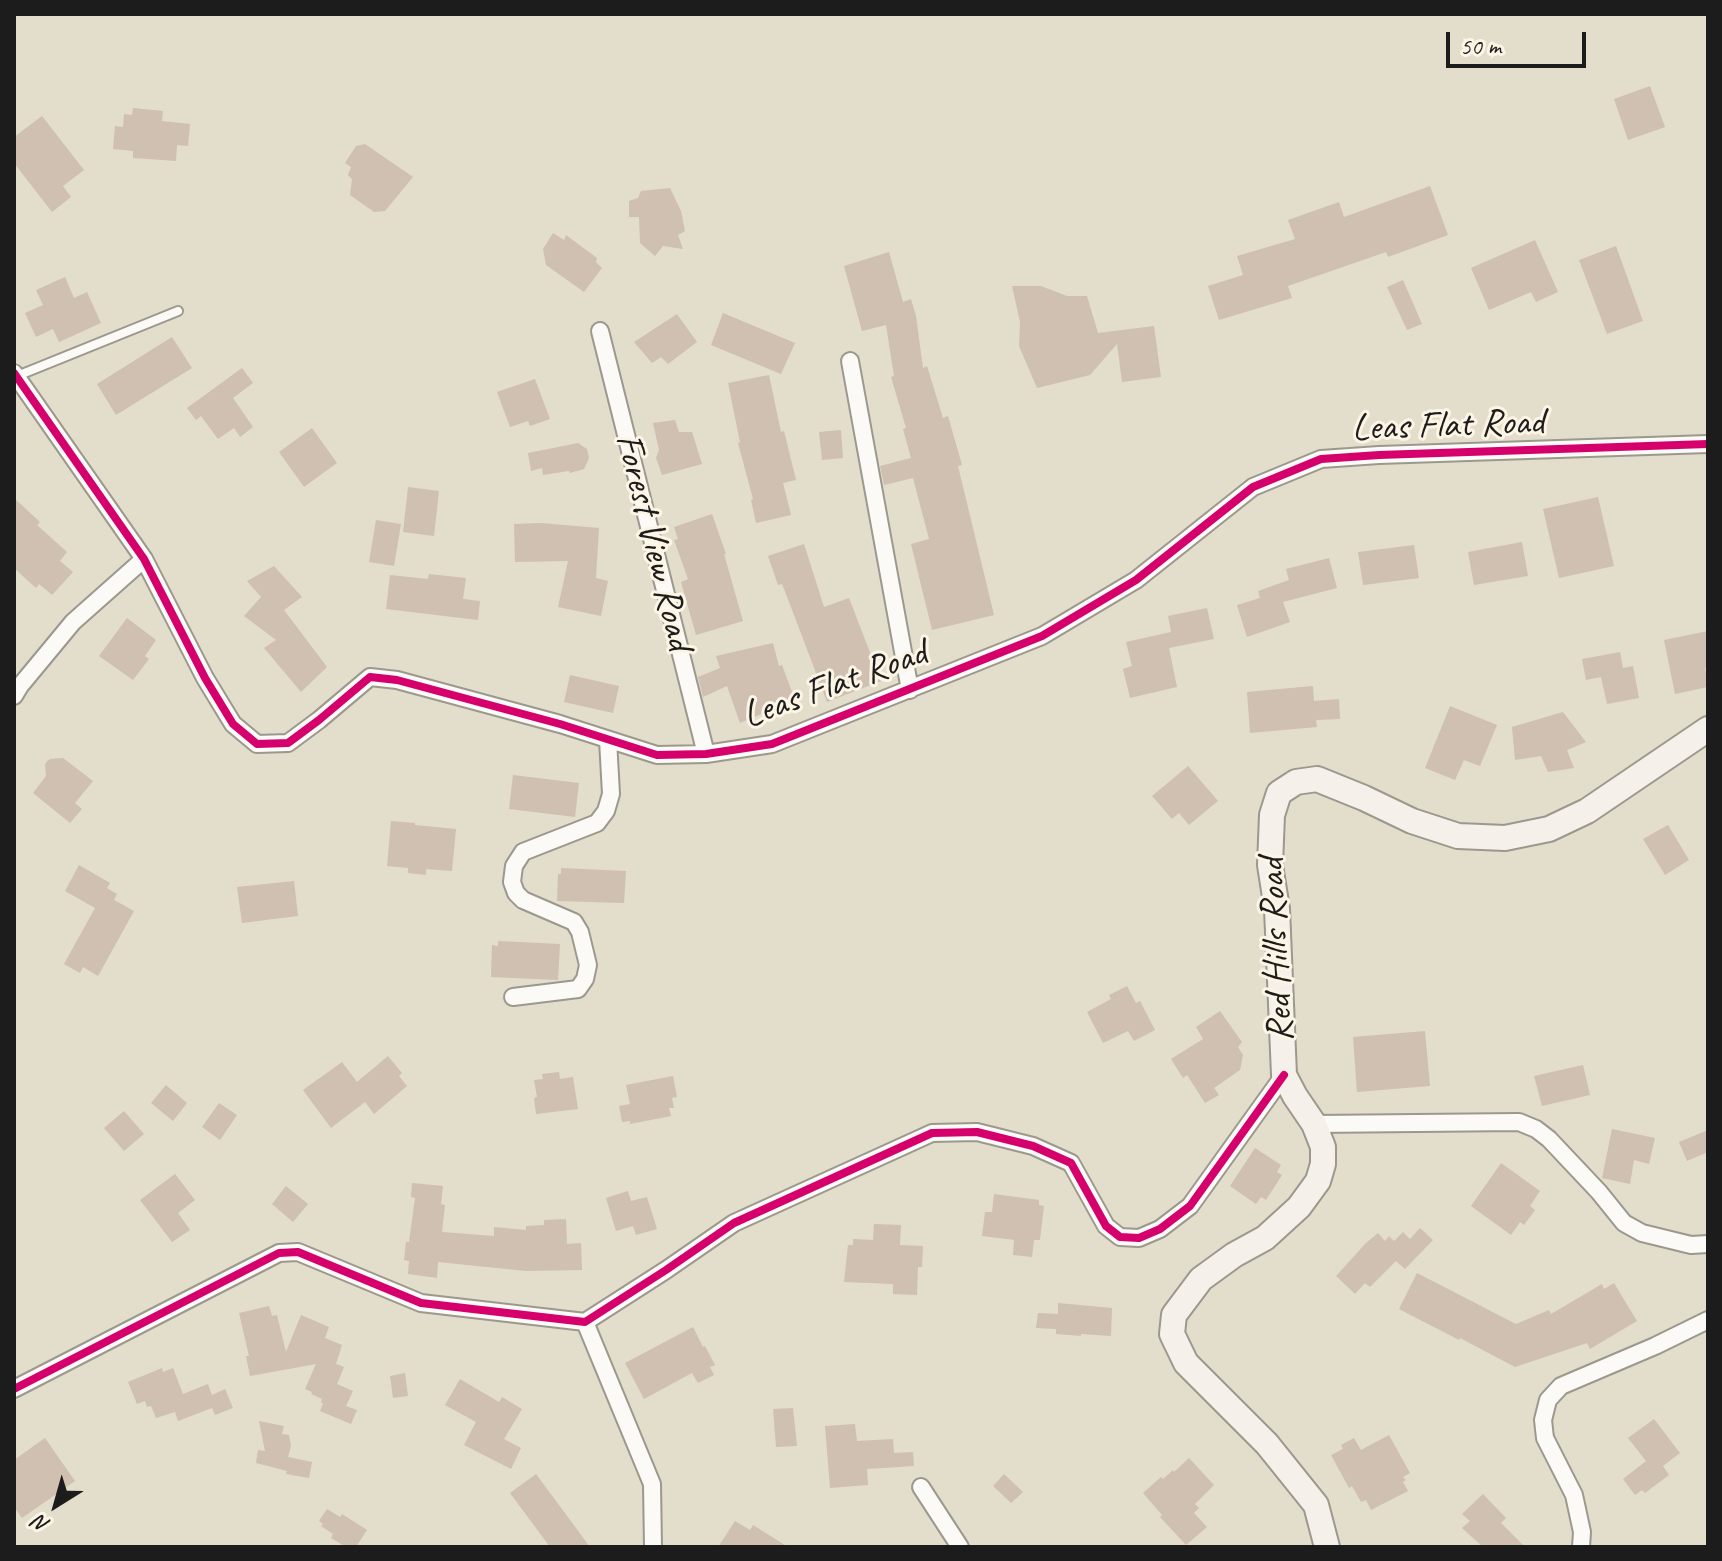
<!DOCTYPE html>
<html>
<head>
<meta charset="utf-8">
<style>
  body { margin:0 }
  #map { position:relative; width:1722px; height:1561px; overflow:hidden; background:#e3ddcb; font-family:Caveat,sans-serif }
  canvas { display:block }
  .frame { position:absolute; inset:0; border:16px solid #1c1c1c; pointer-events:none }
  .north { position:absolute; left:16px; top:1465px; width:80px; height:80px; -webkit-text-stroke:6px #fcf5e5; paint-order:stroke; rotate:217deg; font-size:22px; font-weight:700; line-height:32px; text-align:center; color:#1c1c1c }
  .north::after { content:''; display:block; margin:auto; width:28px; height:36px; background:#1c1c1c; clip-path:polygon(50% 0,100% 100%,50% 72%,0 100%) }
  .scale { position:absolute; left:1446px; top:32px; width:140px; height:36px; box-sizing:border-box; border:4px solid #1c1c1c; border-top:0; padding-left:10px; font-size:24px; line-height:28px; white-space:nowrap; color:#1c1c1c; -webkit-text-stroke:6px #fcf5e5; paint-order:stroke }
</style>
</head>
<body>
<div id="map">
<canvas width="1722" height="1561"></canvas>
<div class="frame"></div>
<div class="north">N</div>
<div class="scale">50 m</div>
</div>
<script>
const g = document.querySelector('canvas').getContext('2d');
g.lineJoin = 'round';
function fillPath(path, color) {
  g.fillStyle = color;
  g.fill(path, 'evenodd');
}
function toPath(rows) {
  const path = new Path2D();
  for (const r of rows) {
    path.moveTo(r[0], r[1]);
    for (let i = 2; i < r.length; i += 2) path.lineTo(r[i], r[i + 1]);
  }
  return path;
}
function strokePath(path, color, width, dash) {
  g.strokeStyle = color;
  g.lineWidth = width;
  g.lineCap = dash ? 'butt' : 'round';
  g.setLineDash(dash || []);
  g.stroke(path);
}
function drawText(font, color, halo, rows, align = 'center') {
  g.font = font + ' Caveat,sans-serif';
  g.lineWidth = 6;
  g.setLineDash([]);
  g.textBaseline = 'middle';
  g.strokeStyle = halo;
  g.fillStyle = color;
  for (const [text, x, y, turn = 0] of rows) {
    g.save();
    g.translate(x, y);
    g.rotate((+turn || 0) * Math.PI / 180);
    g.textAlign = isNaN(turn) ? turn : align;
    if (halo) g.strokeText(text, 0, 0);
    g.fillText(text, 0, 0);
    g.restore();
  }
}
fillPath(toPath([
  [1650,86,1665,127,1628,140,1614,99],
  [133,108,163,111,162,121,190,124,188,146,177,145,176,161,133,158,133,151,113,149,115,126,123,127,124,114,132,115],
  [42,116,84,170,63,186,71,197,52,212,14,163,14,137],
  [365,144,413,177,385,211,374,212,350,195,352,179,348,175,351,167,345,163,356,146],
  [1430,186,1448,235,1388,257,1386,252,1288,286,1292,298,1219,320,1208,286,1243,275,1237,256,1295,239,1288,220,1339,202,1344,217],
  [670,188,681,211,685,231,678,235,683,249,663,246,655,256,640,243,639,217,629,217,629,201,638,198,641,191],
  [553,233,564,240,566,235,597,258,596,262,602,268,584,292,546,265,543,249],
  [1535,240,1558,292,1536,302,1531,292,1489,310,1471,268],
  [1616,246,1643,321,1607,334,1579,260],
  [889,252,903,302,911,299,916,316,923,368,927,366,943,418,948,416,962,465,958,466,994,615,932,630,911,544,929,539,913,478,884,485,880,466,911,458,903,429,906,428,891,377,894,376,886,325,862,331,844,266],
  [65,277,74,298,87,292,101,323,59,342,53,329,36,337,25,313,43,305,36,290],
  [1403,280,1422,324,1407,330,1387,287],
  [1012,286,1041,286,1067,296,1087,296,1098,333,1154,326,1161,377,1122,382,1117,344,1090,375,1037,388,1019,346,1020,322],
  [723,313,795,343,781,374,711,345],
  [677,314,697,342,668,364,661,357,652,363,634,342],
  [172,337,192,368,116,415,97,384],
  [242,368,253,383,233,398,253,427,240,437,234,428,218,439,201,416,196,420,187,408],
  [769,375,781,432,784,431,796,480,783,483,791,515,756,523,751,500,753,499,738,443,740,442,728,383],
  [535,379,550,419,530,426,528,421,510,427,497,392],
  [675,420,679,432,692,432,702,464,662,475,656,458,659,450,653,423],
  [312,428,337,463,304,487,279,452],
  [841,430,843,458,822,460,819,432],
  [578,443,587,449,589,458,584,469,570,473,569,471,543,475,542,468,531,471,528,453],
  [408,487,439,491,434,536,403,532],
  [1598,497,1614,566,1559,578,1543,509],
  [14,498,40,522,37,525,67,552,60,561,73,572,52,595,39,584,36,588,14,568],
  [712,514,726,554,724,554,743,621,696,635,681,582,688,579,674,540,678,539,674,527],
  [376,520,401,524,394,566,369,562],
  [541,523,599,528,596,578,608,581,601,616,558,607,568,561,515,562,514,524],
  [1522,542,1528,576,1474,585,1468,552],
  [804,544,824,607,849,598,881,681,827,702,789,602,782,584,778,585,768,556],
  [1414,545,1419,578,1363,585,1358,552],
  [1329,558,1337,588,1283,602,1290,622,1247,637,1237,605,1260,598,1258,591,1289,580,1286,569],
  [274,566,302,597,284,610,327,667,301,692,264,648,276,640,244,616,261,597,247,581],
  [429,574,466,578,463,599,480,601,478,620,386,609,390,575,428,579],
  [1207,608,1214,639,1169,648,1177,687,1130,698,1123,669,1132,666,1126,642,1171,632,1168,616],
  [127,618,156,640,145,656,149,659,133,680,99,656],
  [1708,631,1708,667,1705,668,1708,687,1675,694,1664,640],
  [773,643,779,666,782,665,798,708,773,716,771,710,740,723,727,686,703,697,698,677,720,668,716,656],
  [1620,652,1623,668,1633,666,1639,698,1607,704,1601,677,1586,680,1582,659],
  [570,675,619,686,613,713,564,702],
  [1313,686,1314,701,1339,699,1340,719,1316,720,1317,727,1250,733,1247,692],
  [1450,706,1497,725,1480,766,1464,760,1455,780,1425,768],
  [1563,712,1586,742,1567,750,1574,768,1548,772,1541,756,1515,760,1512,727],
  [63,758,93,781,75,803,82,809,70,823,33,793,46,776,45,765,47,761,50,759],
  [1188,766,1218,801,1189,825,1179,813,1172,819,1152,796],
  [513,775,579,783,575,817,509,809],
  [391,821,415,823,415,825,456,829,452,871,426,869,426,875,408,873,408,868,387,866],
  [1668,825,1689,860,1665,875,1643,839],
  [79,865,110,883,107,888,117,894,114,900,134,911,98,976,83,967,80,973,64,964,95,908,65,891],
  [561,868,626,871,624,903,557,901,558,874,561,874],
  [294,881,298,916,242,923,237,887],
  [498,941,560,944,558,980,491,977,492,945,498,946],
  [1127,986,1136,1003,1140,1001,1155,1030,1134,1041,1128,1031,1103,1043,1087,1012,1111,999,1109,995],
  [1220,1011,1242,1042,1238,1047,1243,1055,1240,1070,1214,1088,1219,1095,1205,1103,1187,1075,1183,1078,1171,1059,1203,1039,1196,1027],
  [1425,1031,1430,1086,1357,1092,1353,1037],
  [388,1056,402,1073,399,1076,407,1086,374,1114,365,1102,331,1128,303,1090,342,1062,357,1082],
  [1583,1065,1590,1095,1542,1106,1534,1076],
  [559,1072,560,1079,573,1077,578,1109,536,1114,534,1098,537,1097,534,1080,543,1079,542,1074],
  [673,1076,677,1097,672,1098,674,1108,669,1108,671,1116,630,1124,630,1121,622,1122,619,1106,630,1104,626,1085],
  [166,1085,187,1103,173,1121,151,1103],
  [219,1103,237,1115,220,1140,202,1127],
  [124,1111,144,1134,124,1151,104,1128],
  [1612,1129,1655,1138,1649,1164,1634,1160,1630,1184,1602,1178],
  [1708,1130,1708,1152,1687,1161,1679,1142],
  [1255,1148,1281,1165,1277,1172,1282,1175,1266,1200,1261,1197,1256,1204,1230,1186],
  [1501,1163,1540,1191,1530,1206,1535,1210,1524,1225,1520,1222,1511,1235,1471,1206],
  [175,1174,195,1200,178,1213,190,1230,172,1242,140,1200],
  [412,1183,443,1186,441,1204,445,1205,442,1232,494,1236,494,1227,526,1230,526,1226,544,1225,544,1220,566,1219,567,1244,581,1243,582,1270,526,1271,438,1262,437,1278,408,1274,409,1261,404,1260,406,1242,409,1242,415,1198,411,1197],
  [286,1186,308,1204,293,1222,272,1204],
  [628,1191,631,1201,647,1197,657,1229,636,1235,633,1226,616,1231,606,1198],
  [994,1194,1039,1200,1039,1205,1044,1206,1040,1240,1034,1240,1032,1257,1013,1255,1014,1240,982,1236,985,1212,992,1212],
  [874,1224,901,1225,900,1245,923,1246,922,1267,918,1267,917,1295,893,1294,893,1284,844,1282,848,1245,853,1245,853,1239,873,1240],
  [1420,1228,1433,1240,1405,1269,1396,1261,1370,1287,1365,1283,1355,1294,1336,1276,1365,1244,1378,1233,1385,1241,1389,1236,1394,1241,1403,1232,1410,1239],
  [1417,1273,1516,1324,1549,1310,1551,1314,1602,1284,1604,1289,1614,1283,1637,1321,1590,1349,1587,1343,1515,1367,1460,1338,1459,1340,1399,1309],
  [1058,1303,1112,1308,1111,1336,1081,1334,1081,1336,1056,1334,1056,1329,1036,1328,1038,1313,1058,1314],
  [269,1306,272,1316,277,1315,286,1352,301,1315,329,1327,325,1338,342,1345,336,1364,344,1367,337,1384,353,1391,346,1406,357,1410,351,1424,320,1411,323,1404,321,1402,322,1399,311,1394,312,1392,305,1389,316,1364,250,1376,246,1356,249,1356,239,1313],
  [693,1327,703,1347,705,1346,715,1365,710,1367,714,1375,698,1383,692,1373,644,1399,625,1363],
  [162,1368,163,1372,173,1368,183,1394,208,1384,212,1395,225,1389,233,1408,215,1415,212,1408,178,1421,175,1412,156,1418,151,1406,147,1407,145,1401,137,1404,128,1382],
  [405,1373,408,1396,393,1398,390,1376],
  [460,1379,499,1402,502,1397,522,1409,504,1439,521,1448,511,1469,464,1445,476,1422,445,1405],
  [793,1408,797,1446,776,1447,773,1409],
  [1654,1419,1680,1453,1663,1466,1669,1475,1645,1493,1642,1490,1635,1495,1623,1479,1646,1461,1628,1438],
  [259,1421,284,1426,282,1434,289,1435,291,1446,288,1457,312,1462,309,1478,286,1474,287,1471,256,1463,258,1450,265,1451],
  [855,1424,857,1441,893,1439,894,1453,913,1452,914,1466,867,1469,868,1485,830,1488,825,1426],
  [1389,1435,1410,1473,1403,1477,1406,1480,1403,1482,1408,1491,1371,1510,1366,1500,1361,1502,1352,1486,1349,1488,1331,1455,1343,1449,1341,1445,1354,1438,1361,1450],
  [45,1438,75,1481,22,1518,14,1507,14,1460],
  [1189,1458,1214,1485,1195,1504,1199,1508,1194,1513,1207,1527,1186,1545,1160,1517,1162,1515,1143,1493,1161,1477,1163,1479,1173,1470,1174,1472],
  [536,1474,590,1547,550,1547,510,1493],
  [1004,1474,1023,1492,1011,1503,993,1486],
  [1483,1494,1506,1518,1501,1523,1525,1547,1483,1547,1462,1528,1470,1521,1462,1514],
  [327,1509,340,1517,342,1514,367,1530,356,1547,346,1547,331,1538,333,1534,321,1526,323,1524,319,1521],
  [735,1521,750,1530,753,1525,788,1547,718,1547]
]), '#cfc0b2');
const service = toPath([
  [17,376,178,311]
]);
const minor = toPath([
  [600,331,706,754],
  [850,361,910,690],
  [14,373,144,559,205,678,233,724,257,744,288,743,319,720,370,677,397,680,560,724,657,755,706,754,772,744,1042,636,1136,580,1253,487,1321,459,1379,455,1708,444],
  [14,696,20,686,73,622,144,559],
  [513,997,578,989,585,979,588,965,580,932,574,922,523,900,516,893,512,882,514,866,523,852,597,823,606,811,611,794,608,740],
  [1314,1124,1519,1122,1536,1129,1549,1139,1599,1192,1624,1223,1642,1233,1691,1245,1708,1244],
  [585,1322,652,1484,653,1547],
  [14,1389,279,1253,298,1252,421,1303,585,1322,666,1270,734,1223,932,1133,977,1132,1033,1146,1071,1163,1106,1226,1120,1237,1139,1238,1160,1229,1190,1206,1284,1075],
  [921,1487,960,1547],
  [1581,1547,1582,1532,1574,1495,1545,1438,1543,1420,1548,1400,1561,1386,1655,1346,1708,1320]
]);
const secondary = toPath([
  [1327,1547,1316,1505,1267,1444,1186,1363,1172,1334,1174,1315,1201,1279,1234,1255,1265,1238,1299,1207,1318,1181,1323,1164,1323,1147,1314,1124,1295,1096,1284,1075,1277,909,1270,865,1272,815,1279,793,1296,782,1317,779,1364,798,1412,821,1458,836,1505,838,1549,829,1587,811,1708,729]
]);
strokePath(service, '#9b988d', 12);
strokePath(minor, '#9b988d', 20);
strokePath(secondary, '#9b988d', 28);
strokePath(service, '#fbfaf7', 8);
strokePath(minor, '#fbfaf7', 16);
strokePath(secondary, '#f5f1ea', 24);
strokePath(toPath([
  [14,373,144,559,205,678,233,724,257,744,288,743,319,720,370,677,397,680,560,724,657,755,706,754,772,744,1042,636,1136,580,1253,487,1321,459,1379,455,1708,444],
  [14,1389,279,1253,298,1252,421,1303,585,1322,666,1270,734,1223,932,1133,977,1132,1033,1146,1071,1163,1106,1226,1120,1237,1139,1238,1160,1229,1190,1206,1284,1075]
]), '#d6006c', 8);
drawText('38px', '#1c1c1c', '#fcf5e5', [
  ["Leas Flat Road",1448,426,-2],
  ["Forest View Road",653,542,76],
  ["Leas Flat Road",835,685,-20],
  ["Red Hills Road",1277,950,-93]
]);
</script>
</body>
</html>
